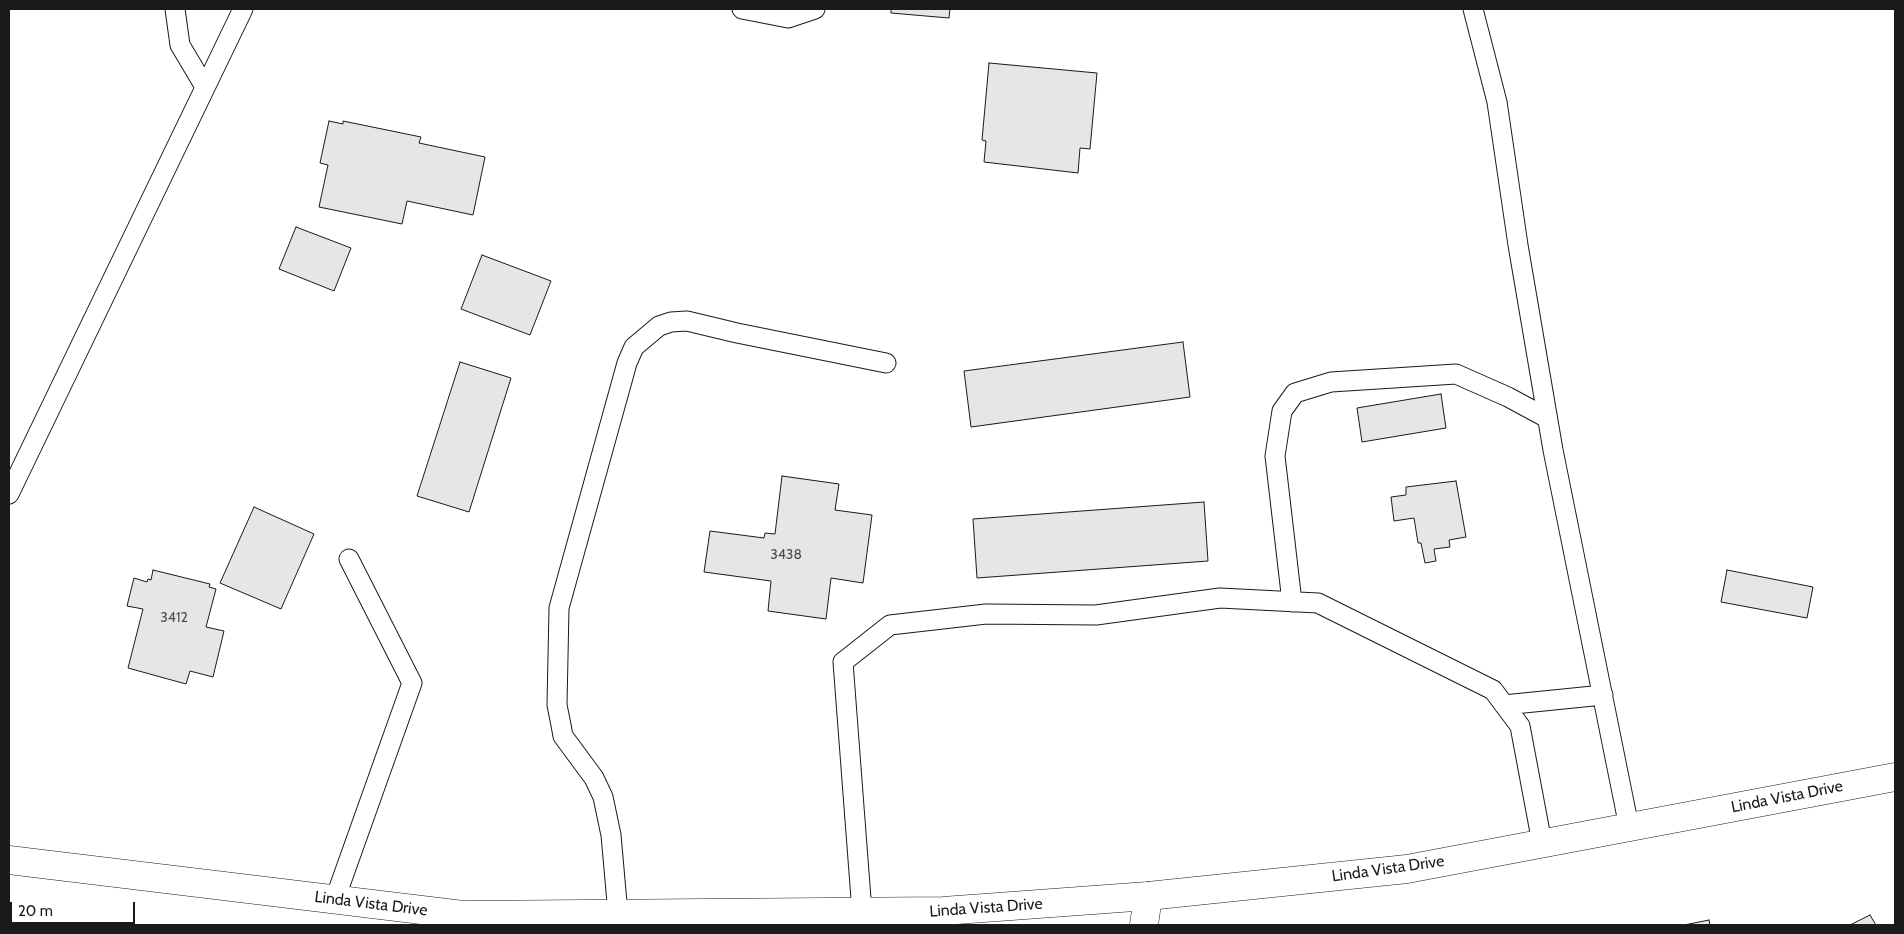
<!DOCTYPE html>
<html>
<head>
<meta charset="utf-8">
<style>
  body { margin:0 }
  #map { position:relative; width:1904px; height:934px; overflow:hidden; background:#fff; font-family:Cabin,sans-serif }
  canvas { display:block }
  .frame { position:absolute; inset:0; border:10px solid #1a1a1a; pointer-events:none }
  .scale { position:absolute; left:10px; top:902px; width:125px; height:22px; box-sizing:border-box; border:2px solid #1a1a1a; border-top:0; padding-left:6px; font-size:15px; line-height:18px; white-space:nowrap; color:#1a1a1a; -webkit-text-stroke:4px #fff; paint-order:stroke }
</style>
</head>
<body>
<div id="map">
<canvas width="1904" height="934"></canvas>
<div class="frame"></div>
<div class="scale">20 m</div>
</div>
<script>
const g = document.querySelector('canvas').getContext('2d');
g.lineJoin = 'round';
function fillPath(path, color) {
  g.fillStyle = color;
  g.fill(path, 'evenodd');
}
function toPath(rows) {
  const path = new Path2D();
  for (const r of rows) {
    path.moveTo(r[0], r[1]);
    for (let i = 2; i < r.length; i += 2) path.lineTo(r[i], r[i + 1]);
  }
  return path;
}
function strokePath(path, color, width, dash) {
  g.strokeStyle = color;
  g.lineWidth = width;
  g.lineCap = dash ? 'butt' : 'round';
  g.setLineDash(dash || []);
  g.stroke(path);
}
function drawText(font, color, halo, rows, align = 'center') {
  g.font = font + ' Cabin,sans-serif';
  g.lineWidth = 4;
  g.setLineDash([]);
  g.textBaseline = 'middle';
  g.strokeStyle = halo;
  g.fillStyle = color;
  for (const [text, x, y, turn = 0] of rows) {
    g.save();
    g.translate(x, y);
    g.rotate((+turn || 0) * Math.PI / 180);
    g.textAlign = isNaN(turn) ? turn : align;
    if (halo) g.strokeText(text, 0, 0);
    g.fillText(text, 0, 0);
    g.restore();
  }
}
const building = toPath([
  [891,9,950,9,949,18,891,13,891,9],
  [989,63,1097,73,1090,149,1080,148,1078,173,984,162,986,141,982,140,989,63],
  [329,121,343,124,343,121,421,137,419,143,485,157,473,215,407,201,402,224,319,207,328,165,320,163,329,121],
  [296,227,351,248,334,291,279,269,296,227],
  [482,255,551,281,530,335,461,309,482,255],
  [1183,342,1190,397,971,427,964,371,1183,342],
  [460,362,511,378,469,512,417,496,460,362],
  [1441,394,1446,428,1362,442,1357,408,1441,394],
  [782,476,839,484,835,510,872,515,863,583,831,578,826,619,768,611,771,581,704,572,710,531,764,538,765,533,775,534,782,476],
  [1456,481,1466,537,1449,540,1450,547,1434,549,1436,561,1425,563,1421,543,1418,543,1414,518,1394,521,1391,497,1406,495,1406,487,1456,481],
  [1204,502,1208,561,977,578,973,519,1204,502],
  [254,507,314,534,281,609,220,583,254,507],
  [153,570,210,584,209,587,216,589,206,627,224,631,213,677,190,671,186,684,128,668,143,609,127,606,134,578,147,582,148,579,151,580,153,570],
  [1727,570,1813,587,1807,618,1721,602,1727,570],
  [1870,915,1876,925,1850,925,1870,915],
  [1709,920,1710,925,1684,925,1709,920]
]);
fillPath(building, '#e6e6e6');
strokePath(building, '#1a1a1a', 1);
const lane = toPath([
  [175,9,180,45,205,87],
  [742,9,788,18,815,9],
  [1473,9,1497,102,1518,245,1553,450,1629,827],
  [9,494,243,9],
  [1292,602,1275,456,1282,411,1295,393,1331,382,1456,374,1508,397,1547,418],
  [1504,705,1603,695],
  [335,899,412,683,349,559],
  [862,912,843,662,890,625,986,614,1096,615,1220,598,1318,603,1493,690,1520,726,1542,843],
  [618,914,611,835,603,797,594,778,563,736,561,725,557,705,559,608,627,363,634,347,659,326,671,322,687,321,737,333,886,363]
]);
const street = toPath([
  [1144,925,1148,896]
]);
const secondary = toPath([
  [9,860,463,915,943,911,1148,896,1407,869,1895,777]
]);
strokePath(lane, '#1a1a1a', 21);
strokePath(street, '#1a1a1a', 29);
strokePath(secondary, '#1a1a1a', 29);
strokePath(lane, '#fff', 19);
strokePath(street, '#fff', 28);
strokePath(secondary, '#fff', 28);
drawText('14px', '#4d4d4d', null, [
  ["3438",786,555],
  ["3412",174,618]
]);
drawText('16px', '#1a1a1a', '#fff', [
  ["Linda Vista Drive",1787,797,-11],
  ["Linda Vista Drive",1388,869,-8],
  ["Linda Vista Drive",371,904,7],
  ["Linda Vista Drive",986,908,-4]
]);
</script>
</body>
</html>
